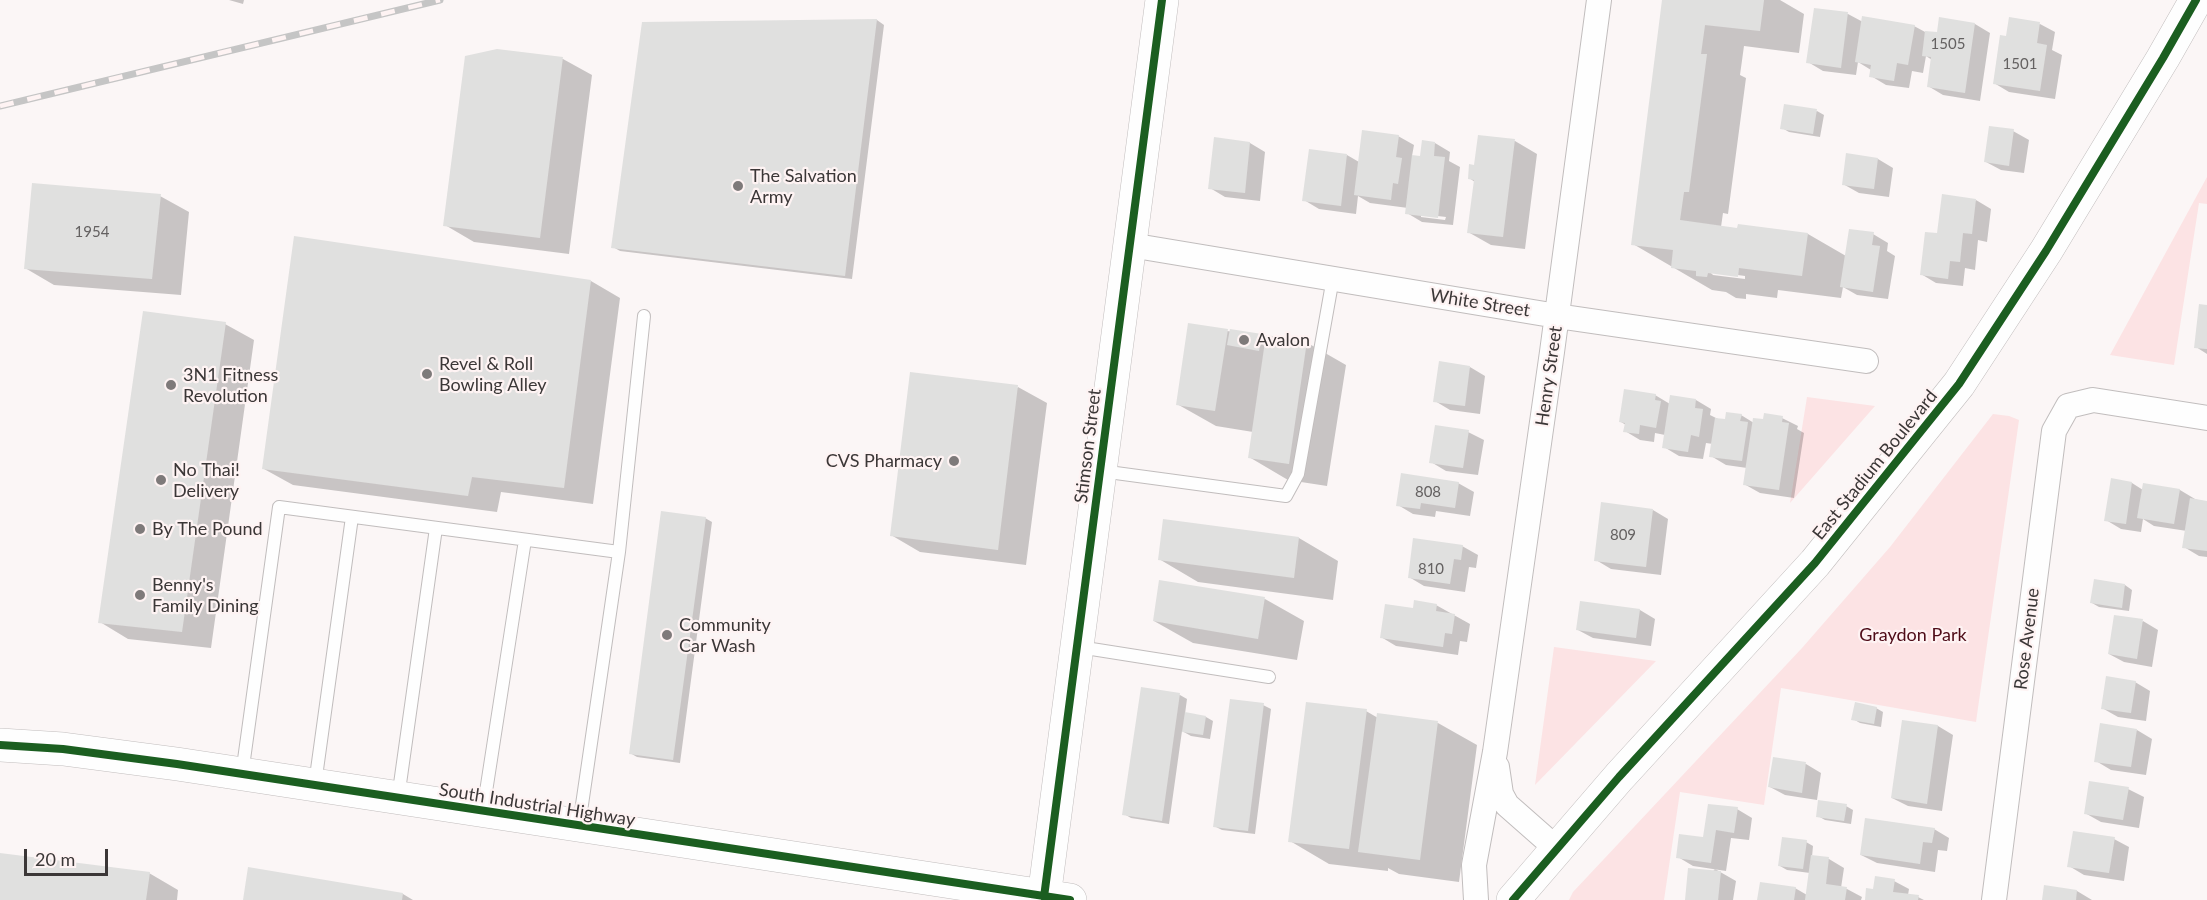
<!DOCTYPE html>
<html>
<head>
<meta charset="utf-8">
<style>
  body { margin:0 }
  #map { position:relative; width:2207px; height:900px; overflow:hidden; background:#fbf6f6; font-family:Lato,sans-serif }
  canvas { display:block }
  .scale { position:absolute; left:24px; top:849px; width:84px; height:27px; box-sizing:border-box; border:3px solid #3b3737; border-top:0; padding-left:8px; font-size:18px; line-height:21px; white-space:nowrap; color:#3b3737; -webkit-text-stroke:4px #fef3f3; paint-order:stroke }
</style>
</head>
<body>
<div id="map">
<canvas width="2207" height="900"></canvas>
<div class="scale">20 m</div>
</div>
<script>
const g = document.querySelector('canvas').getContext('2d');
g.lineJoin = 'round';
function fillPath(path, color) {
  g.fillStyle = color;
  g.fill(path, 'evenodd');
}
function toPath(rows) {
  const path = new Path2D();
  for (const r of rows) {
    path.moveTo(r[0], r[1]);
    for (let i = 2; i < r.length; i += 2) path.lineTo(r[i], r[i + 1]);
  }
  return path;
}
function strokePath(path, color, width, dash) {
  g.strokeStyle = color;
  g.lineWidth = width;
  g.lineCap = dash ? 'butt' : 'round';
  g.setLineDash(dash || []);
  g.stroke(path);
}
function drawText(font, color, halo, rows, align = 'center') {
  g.font = font + ' Lato,sans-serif';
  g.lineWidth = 4.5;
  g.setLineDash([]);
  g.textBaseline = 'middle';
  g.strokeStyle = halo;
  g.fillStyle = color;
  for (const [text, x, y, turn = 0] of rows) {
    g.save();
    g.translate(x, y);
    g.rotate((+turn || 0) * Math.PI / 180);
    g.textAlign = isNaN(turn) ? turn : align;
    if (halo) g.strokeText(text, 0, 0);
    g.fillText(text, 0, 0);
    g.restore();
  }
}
fillPath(toPath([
  [2207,177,2207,204,2199,203,2174,365,2110,355],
  [1807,397,1875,406,1790,503],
  [1993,414,2009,416,2019,420,1976,722,1781,688,1764,805,1680,792,1664,900,1569,900,1573,892,1802,648,1890,547],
  [1554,647,1656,661,1535,785]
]), '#fce3e4');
fillPath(toPath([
  [229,0,244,0,243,4],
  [1664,0,1780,0,1804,14,1799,53,1744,46,1740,75,1746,78,1728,214,1723,213,1721,227,1808,234,1846,256,1873,234,1888,243,1887,251,1895,256,1888,299,1857,295,1843,287,1841,298,1778,290,1777,298,1746,294,1746,299,1736,298,1726,292,1712,290,1633,244],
  [1709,271,1745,276,1745,279,1713,275],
  [1815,9,1848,14,1863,22,1914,26,1927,33,1938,34,1940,19,1975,24,1990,33,1980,101,1943,95,1928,86,1932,60,1926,56,1923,73,1912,71,1909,88,1886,85,1871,76,1871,70,1858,62,1856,75,1823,71,1808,62],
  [877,20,884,25,852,279,620,251,613,247,643,24],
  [2040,24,2055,32,2052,50,2062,55,2055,99,2009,92,1994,83,2008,38],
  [497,50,563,59,592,75,569,254,474,242,445,225],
  [1817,111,1824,115,1820,137,1789,132,1782,128],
  [2013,131,2029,140,2024,173,2001,170,1986,162],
  [1398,136,1414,145,1412,156,1421,158,1435,143,1450,152,1449,161,1460,167,1453,225,1422,222,1407,213,1408,208,1370,203,1358,196,1356,214,1319,209,1304,200,1347,155,1359,162],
  [1421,214,1446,217,1445,220,1421,217],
  [1480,136,1515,141,1537,154,1525,249,1491,245,1468,232,1475,182,1469,178,1476,167],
  [1215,139,1250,143,1265,152,1260,201,1225,197,1210,188],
  [1847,155,1878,159,1893,168,1889,197,1859,193,1843,184],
  [160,196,189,212,181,295,54,285,25,268],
  [1976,200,1991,209,1987,242,1978,240,1975,270,1965,268,1963,286,1936,283,1921,274,1939,235],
  [591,281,620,298,593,504,501,492,497,512,293,485,264,469],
  [2207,306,2207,354,2196,347],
  [225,324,254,340,211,648,128,639,100,622],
  [1227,331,1261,336,1267,339,1306,342,1346,365,1327,486,1288,480,1249,457,1253,432,1216,426,1177,404],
  [1470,367,1485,376,1480,414,1450,410,1435,401],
  [1018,387,1047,403,1026,565,920,552,891,535],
  [1655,395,1670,404,1696,400,1711,409,1710,415,1718,419,1726,421,1741,415,1754,423,1782,418,1798,426,1797,429,1804,433,1794,498,1760,493,1744,484,1747,468,1726,465,1711,456,1713,444,1706,443,1703,459,1679,456,1664,447,1665,435,1655,433,1654,442,1640,440,1625,431,1626,425,1621,422],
  [1468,432,1484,440,1478,475,1446,471,1431,462],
  [2112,480,2132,483,2143,490,2180,490,2195,499,2207,503,2207,557,2199,556,2184,547,2187,531,2154,526,2143,519,2141,532,2121,529,2106,520],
  [1458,483,1474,492,1470,516,1436,511,1435,517,1413,514,1398,505],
  [1653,510,1668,519,1661,575,1611,569,1596,560],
  [705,518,712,522,680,763,637,757,630,753],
  [1299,538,1338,561,1333,600,1198,582,1159,559],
  [1462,546,1478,555,1476,568,1469,567,1465,592,1424,586,1409,577],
  [2125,585,2132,590,2129,611,2099,607,2092,603],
  [1265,599,1304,621,1297,660,1193,643,1154,621],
  [1436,605,1470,624,1467,642,1460,641,1458,655,1396,646,1381,637,1414,609],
  [1640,610,1655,619,1651,646,1593,638,1578,630],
  [2143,621,2158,630,2152,667,2124,662,2109,654],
  [2135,682,2150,691,2146,721,2118,717,2102,708],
  [1142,689,1180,695,1187,699,1185,714,1206,717,1213,721,1210,739,1191,736,1182,731,1169,824,1131,818,1124,814],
  [1263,705,1271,709,1255,834,1222,830,1214,826],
  [1876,708,1883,712,1881,727,1860,723,1853,719],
  [1366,711,1378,718,1379,715,1438,723,1477,745,1459,882,1399,874,1388,868,1388,871,1329,864,1290,841],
  [1903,721,1938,726,1953,735,1942,811,1908,806,1892,798],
  [2137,730,2152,739,2146,775,2111,770,2096,761],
  [1774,759,1806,764,1821,773,1817,800,1785,795,1770,787],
  [2128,789,2144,797,2139,828,2101,822,2085,813],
  [1846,806,1853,810,1851,824,1825,820,1818,816],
  [1737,809,1752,818,1749,840,1731,838,1726,871,1693,866,1678,857,1704,839],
  [1934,829,1949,838,1947,851,1938,850,1935,872,1877,863,1861,855],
  [2114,839,2129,847,2124,881,2084,875,2069,866],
  [1806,842,1813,846,1812,857,1829,859,1844,868,1841,888,1847,889,1862,897,1861,900,1759,900,1795,888,1807,895,1810,873,1787,870,1780,866],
  [0,854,149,873,178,890,177,900,0,900],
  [1715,869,1736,881,1733,900,1686,900],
  [1894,881,1909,889,1908,895,1918,897,1924,900,1866,900,1874,890],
  [2045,887,2077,891,2092,900,2043,900],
  [403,894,413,900,244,900]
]), '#0003');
fillPath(toPath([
  [1662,0,1764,0,1760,31,1705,25,1701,54,1707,54,1689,192,1684,192,1680,220,1737,228,1738,224,1808,233,1802,276,1739,268,1738,277,1708,273,1707,277,1696,276,1696,271,1671,268,1673,250,1631,245],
  [1814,8,1848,12,1841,68,1806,63],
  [1862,16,1915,25,1908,65,1897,63,1894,81,1869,77,1871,65,1855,62],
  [1939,17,1975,23,1965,93,1927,87,1931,57,1922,56,1925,31,1937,32],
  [2009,17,2040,22,2037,43,2047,45,2040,91,1993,84,2000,35,2006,36],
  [877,19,845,276,611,248,642,22],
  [497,49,563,57,540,238,443,226,465,56],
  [1784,104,1817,109,1813,134,1780,129],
  [1989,126,2014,129,2009,166,1984,162],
  [1362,130,1399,135,1396,157,1402,158,1398,184,1393,183,1391,200,1354,195],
  [1478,135,1515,139,1503,237,1467,233,1474,180,1468,179,1469,164,1474,165],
  [1214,137,1250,142,1245,193,1208,189],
  [1422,140,1435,142,1434,156,1445,157,1438,218,1405,214,1412,155,1420,156],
  [1309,149,1347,154,1341,206,1302,201],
  [1846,153,1878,158,1874,189,1842,185],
  [32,183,161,194,152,279,24,269],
  [1942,194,1976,199,1972,234,1963,233,1960,262,1950,261,1948,279,1920,275,1925,232,1937,233],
  [1849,229,1874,232,1872,245,1880,246,1873,292,1840,287],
  [294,236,591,280,564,488,472,477,468,496,262,469],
  [2199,304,2207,305,2207,349,2194,348],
  [143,311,226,322,182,632,98,623],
  [1188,323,1228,329,1215,411,1176,405],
  [1230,329,1262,334,1259,351,1227,345],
  [1266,335,1307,341,1289,464,1248,458],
  [1439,361,1470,366,1465,406,1433,402],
  [910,372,1018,385,998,550,890,536],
  [1624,389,1656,394,1655,400,1661,401,1656,428,1640,425,1639,434,1623,432,1625,423,1619,422],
  [1670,395,1696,399,1695,408,1703,409,1699,437,1691,435,1688,452,1662,448],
  [1726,412,1742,414,1740,421,1748,422,1742,461,1709,457,1715,418,1725,419],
  [1764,413,1783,416,1782,422,1789,423,1779,490,1743,485,1753,418,1763,419],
  [1435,425,1469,430,1463,468,1429,463],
  [1401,473,1459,482,1455,508,1421,503,1420,509,1396,506],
  [2111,478,2132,482,2126,524,2104,521],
  [2143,483,2180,489,2174,524,2137,518],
  [2190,498,2207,501,2207,551,2182,548],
  [1601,502,1653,509,1646,567,1594,561],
  [661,511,706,517,673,760,629,754],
  [1163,519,1299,537,1294,578,1158,560],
  [1413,538,1463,545,1461,560,1454,559,1450,584,1408,578],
  [2094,579,2125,584,2122,608,2090,603],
  [1159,580,1265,597,1258,639,1153,621],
  [1414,600,1437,604,1436,611,1455,614,1452,634,1445,633,1443,647,1380,638,1385,604,1413,608],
  [1580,601,1640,609,1636,638,1576,630],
  [2114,615,2143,619,2137,659,2108,654],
  [2106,676,2136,681,2131,713,2101,709],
  [1141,687,1180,693,1162,821,1122,815],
  [1230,699,1264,703,1248,831,1213,827],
  [1306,702,1367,709,1349,849,1288,842],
  [1855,702,1877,707,1874,724,1851,720],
  [1185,712,1206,716,1203,735,1182,732],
  [1377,713,1438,721,1420,860,1358,852],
  [1902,720,1938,725,1927,804,1891,798],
  [2100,723,2137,729,2131,767,2094,762],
  [1773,757,1806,762,1802,793,1768,787],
  [2089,781,2129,787,2123,820,2084,814],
  [1818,800,1847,804,1844,821,1816,817],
  [1708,804,1738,807,1734,833,1716,830,1711,863,1676,858,1679,834,1703,837],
  [1865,818,1935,828,1932,843,1923,842,1920,864,1860,855],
  [2073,831,2115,837,2109,873,2067,867],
  [1782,837,1807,840,1803,869,1778,866],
  [0,853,150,872,146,900,0,900],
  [1811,855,1829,857,1826,884,1847,887,1845,900,1805,900],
  [248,867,403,893,402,900,243,900],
  [1688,868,1721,871,1718,900,1685,900],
  [1875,876,1895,879,1893,892,1919,895,1918,900,1865,900,1866,888,1873,889],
  [1760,882,1796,887,1794,900,1757,900],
  [2044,885,2077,890,2076,900,2042,900]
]), '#e0e0df');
const lane = toPath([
  [1101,471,1286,496,1298,474,1333,278],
  [1079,647,1269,677],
  [242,774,279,507,619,552],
  [315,784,352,517],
  [398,798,436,528],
  [483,811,525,540],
  [579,825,619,552,644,316]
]);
const street = toPath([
  [1130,245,1557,316,1866,361],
  [1497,767,1501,794,1507,805,1557,849],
  [1476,900,1474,865,1495,752,1552,352,1599,0],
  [1994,900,2054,431,2068,406,2093,400,2207,418]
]);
const secondary = toPath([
  [0,745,63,749,177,764,1070,900],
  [1044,897,1162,0],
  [1513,900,1619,777,1815,563,1959,384,2046,251,2163,58,2196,0]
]);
strokePath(lane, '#c1bdbd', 14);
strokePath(street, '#c1bdbd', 26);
strokePath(secondary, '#c1bdbd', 34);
strokePath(lane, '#fefefe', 12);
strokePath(street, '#fefefe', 24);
strokePath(secondary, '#fefefe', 33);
const rail = toPath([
  [0,106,440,0]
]);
strokePath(rail, '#c5c5c5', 7);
strokePath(rail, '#fef3f3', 4.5, [14]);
strokePath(toPath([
  [0,745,63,749,177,764,1070,900],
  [1044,897,1162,0],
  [1513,900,1619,777,1815,563,1959,384,2046,251,2163,58,2196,0]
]), '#1b5e20', 8);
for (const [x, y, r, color] of [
  [738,186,6,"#7e7a7a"],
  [1244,340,6,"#7e7a7a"],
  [427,374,6,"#7e7a7a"],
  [171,385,6,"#7e7a7a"],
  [954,461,6,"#7e7a7a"],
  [161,480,6,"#7e7a7a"],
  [140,529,6,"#7e7a7a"],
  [140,595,6,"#7e7a7a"],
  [667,635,6,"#7e7a7a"]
]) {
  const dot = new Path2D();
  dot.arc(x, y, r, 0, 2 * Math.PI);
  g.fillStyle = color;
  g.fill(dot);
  strokePath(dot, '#fef3f3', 2);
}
drawText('15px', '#646161', null, [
  ["1505",1948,44],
  ["1501",2020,64],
  ["1954",92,232],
  ["808",1428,492],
  ["809",1623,535],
  ["810",1431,569]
]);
drawText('18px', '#3b3737', '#fef3f3', [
  ["The Salvation",750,176],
  ["Army",750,197],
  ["Avalon",1256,340],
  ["Revel & Roll",439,364],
  ["Bowling Alley",439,385],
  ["3N1 Fitness",183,375],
  ["Revolution",183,396],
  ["CVS Pharmacy",942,461,"right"],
  ["No Thai!",173,470],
  ["Delivery",173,491],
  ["By The Pound",152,529],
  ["Benny's",152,585],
  ["Family Dining",152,606],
  ["Community",679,625],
  ["Car Wash",679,646]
], 'left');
drawText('18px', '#3b3737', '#fef3f3', [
  ["White Street",1480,303,9],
  ["Henry Street",1549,376,-82],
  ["Stimson Street",1088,446,-83],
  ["East Stadium Boulevard",1875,465,-51],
  ["Rose Avenue",2027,639,-83],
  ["South Industrial Highway",537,805,9]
]);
drawText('18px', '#4e0c18', '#fef3f3', [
  ["Graydon Park",1913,635]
]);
</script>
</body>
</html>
